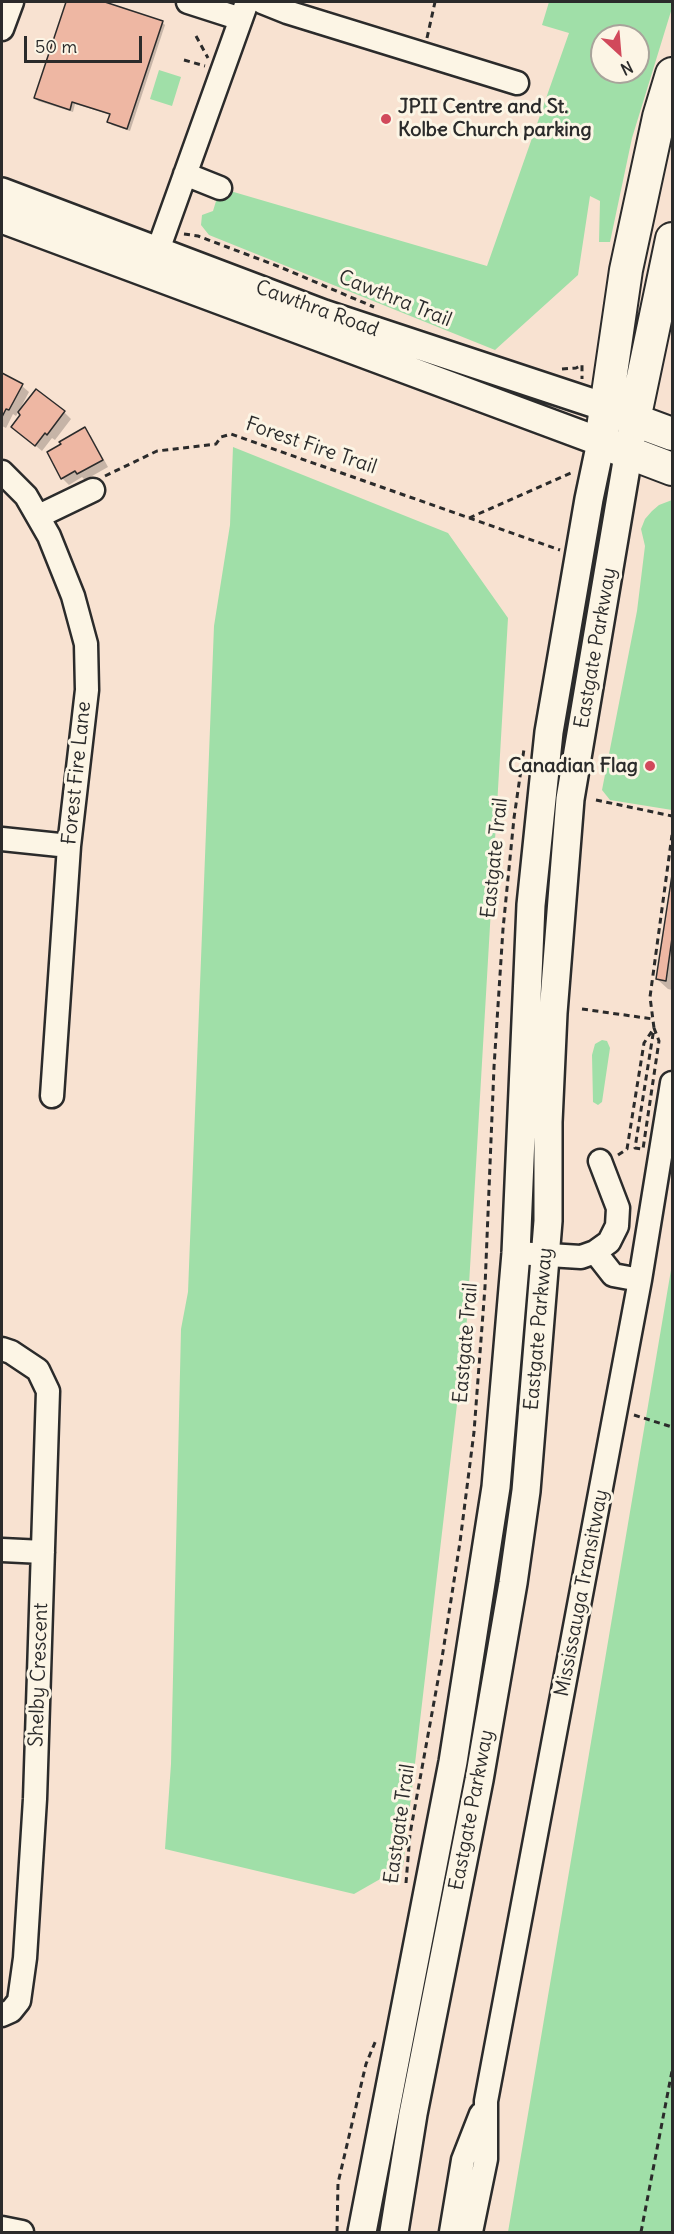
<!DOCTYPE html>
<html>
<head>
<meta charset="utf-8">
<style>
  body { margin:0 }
  #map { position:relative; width:674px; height:2234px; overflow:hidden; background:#f8e2d1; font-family:Delius,sans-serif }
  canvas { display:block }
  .frame { position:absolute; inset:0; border:3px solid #2b2b2b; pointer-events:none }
  .north { position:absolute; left:590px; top:24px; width:60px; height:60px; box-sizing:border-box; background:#fcf5e5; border:2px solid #a8a49b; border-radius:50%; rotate:154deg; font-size:16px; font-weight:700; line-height:24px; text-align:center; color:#2b2b2b }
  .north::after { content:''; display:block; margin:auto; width:21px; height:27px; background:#d1495b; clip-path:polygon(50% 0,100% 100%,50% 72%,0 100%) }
  .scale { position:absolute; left:24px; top:36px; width:118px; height:27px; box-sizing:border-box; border:3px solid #2b2b2b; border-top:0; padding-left:8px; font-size:18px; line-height:21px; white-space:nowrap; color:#2b2b2b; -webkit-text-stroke:4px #fcf5e5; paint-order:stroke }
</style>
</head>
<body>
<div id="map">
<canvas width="674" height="2234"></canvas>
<div class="frame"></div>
<div class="north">N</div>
<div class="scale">50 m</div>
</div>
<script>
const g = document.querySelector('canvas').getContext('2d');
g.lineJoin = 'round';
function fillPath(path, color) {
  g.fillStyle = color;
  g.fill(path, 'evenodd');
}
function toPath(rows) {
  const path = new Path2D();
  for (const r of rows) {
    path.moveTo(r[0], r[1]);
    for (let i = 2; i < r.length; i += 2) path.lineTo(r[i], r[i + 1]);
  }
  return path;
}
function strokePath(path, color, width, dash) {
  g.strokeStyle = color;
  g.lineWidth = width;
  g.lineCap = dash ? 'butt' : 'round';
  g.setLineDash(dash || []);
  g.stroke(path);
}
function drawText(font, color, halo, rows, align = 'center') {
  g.font = font + ' Delius,sans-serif';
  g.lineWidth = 6;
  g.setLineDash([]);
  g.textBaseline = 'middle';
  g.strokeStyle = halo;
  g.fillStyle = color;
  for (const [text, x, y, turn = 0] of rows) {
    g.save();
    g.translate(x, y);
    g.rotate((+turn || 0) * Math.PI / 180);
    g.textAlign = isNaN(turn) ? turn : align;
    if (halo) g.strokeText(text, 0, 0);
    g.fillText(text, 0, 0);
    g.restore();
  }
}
fillPath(toPath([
  [549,2,672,2,672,8,632,138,610,242,599,242,600,201,590,196,578,275,495,350,209,235,201,225,202,215,213,211,220,188,487,266,569,33,542,25],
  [602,36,638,36,638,72,602,72],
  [159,70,181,77,172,106,150,99],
  [233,447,448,533,508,618,467,1319,403,1866,354,1894,165,1849,171,1764,181,1329,188,1292,214,626,230,525],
  [672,500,672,810,610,800,602,790,637,611,645,546,641,529,645,519,652,511,659,505],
  [602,1040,607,1041,610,1048,602,1102,598,1105,593,1102,592,1055,595,1044],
  [672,1264,672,2232,508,2232]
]), '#a0dfa8');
fillPath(toPath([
  [67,2,100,2,162,22,165,25,130,131,112,125,109,122,111,115,75,104,73,112,38,101,35,98],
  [2,374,22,386,29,392,20,409,21,410,64,412,71,419,55,440,52,438,42,451,13,427,22,415,19,411,16,416,13,414,6,428,2,426],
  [85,429,91,436,108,467,85,480,82,477,69,485,62,478],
  [672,884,672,990,668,989,657,979]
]), '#0003');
const building = toPath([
  [66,2,105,2,163,21,127,129,107,122,110,114,72,102,70,110,34,98,66,2],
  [2,373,23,384,9,410,6,409,2,417,2,373],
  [36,389,65,411,47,435,45,433,35,446,11,427,20,415,18,412,36,389],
  [85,427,103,460,77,474,75,471,61,479,47,452,61,444,59,442,85,427],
  [672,875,672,938,666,981,656,979,672,875]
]);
fillPath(building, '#eeb7a3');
strokePath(building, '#2b2b2b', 1.5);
const minor = toPath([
  [188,2,241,19],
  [262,2,287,12,517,83],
  [2,29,12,2],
  [185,174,220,188],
  [158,250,247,2],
  [2,472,26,496,49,536,73,596,86,644,87,690,69,846,52,1096],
  [39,516,93,490],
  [2,839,69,846],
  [595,1252,613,1275,640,1280],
  [516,1253,581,1257,595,1252,609,1242,617,1226,618,1208,600,1161],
  [2,1349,11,1352,38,1370,48,1391,35,1799,25,1958,19,2001,11,2011,2,2015],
  [2,1550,43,1552],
  [2,2228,22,2232],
  [451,2232,463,2160,481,2114],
  [471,2232,486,2159,486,2101,640,1280,672,1083]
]);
const major = toPath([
  [2,192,324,314,605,407,634,420,570,799,553,1013,548,1122,548,1221,526,1491,513,1583,479,1780,413,2114,394,2232],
  [2,219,601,442,589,499,549,732,543,789,531,905,516,1253,496,1487,453,1762,362,2232]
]);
const highway = toPath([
  [672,74,659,117,626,270,601,442,672,469],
  [672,239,634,420,672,434]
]);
strokePath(minor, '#2b2b2b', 27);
strokePath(major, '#2b2b2b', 32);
strokePath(highway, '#2b2b2b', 36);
strokePath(toPath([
  [196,36,208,58],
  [427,38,435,2],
  [184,60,205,66],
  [184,234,198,236,280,267,374,307],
  [562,369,576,368,582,365,582,379],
  [105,476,157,451,216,444,221,437,231,434,560,550],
  [469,518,573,472],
  [596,800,672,816],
  [582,1009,653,1019],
  [654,1028,659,1041,643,1149,635,1148,654,1028],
  [618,1155,627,1149,644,1043,654,1028,650,997,672,835],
  [634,1415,672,1427],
  [406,1883,410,1834,442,1658,460,1542,474,1432,485,1287,494,1067,503,929,514,818,524,749],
  [337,2232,338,2183,366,2064,376,2040],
  [641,2232,672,2071]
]), '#2b2b2b', 3, [6, 4.5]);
strokePath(minor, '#fcf5e5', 22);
strokePath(major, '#fcf5e5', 27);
strokePath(highway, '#fcf5e5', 32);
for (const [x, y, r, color] of [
  [386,119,6,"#d1495b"],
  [650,766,6,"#d1495b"]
]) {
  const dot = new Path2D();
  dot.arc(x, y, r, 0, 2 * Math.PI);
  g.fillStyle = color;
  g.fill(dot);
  strokePath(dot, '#fcf5e5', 2);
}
drawText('bold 20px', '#2b2b2b', '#fcf5e5', [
  ["JPII Centre and St.",398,107],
  ["Kolbe Church parking",398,130],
  ["Canadian Flag",638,766,"right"]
], 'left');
drawText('20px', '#2b2b2b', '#fcf5e5', [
  ["Cawthra Trail",395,299,22],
  ["Cawthra Road",317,309,20],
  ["Forest Fire Trail",311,446,19],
  ["Eastgate Parkway",596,648,-80],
  ["Forest Fire Lane",77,773,-84],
  ["Eastgate Trail",495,858,-84],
  ["Eastgate Parkway",539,1329,-85],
  ["Eastgate Trail",466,1343,-85],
  ["Mississauga Transitway",582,1593,-79],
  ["Shelby Crescent",39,1675,-88],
  ["Eastgate Parkway",472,1810,-79],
  ["Eastgate Trail",400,1824,-82]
]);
</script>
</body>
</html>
